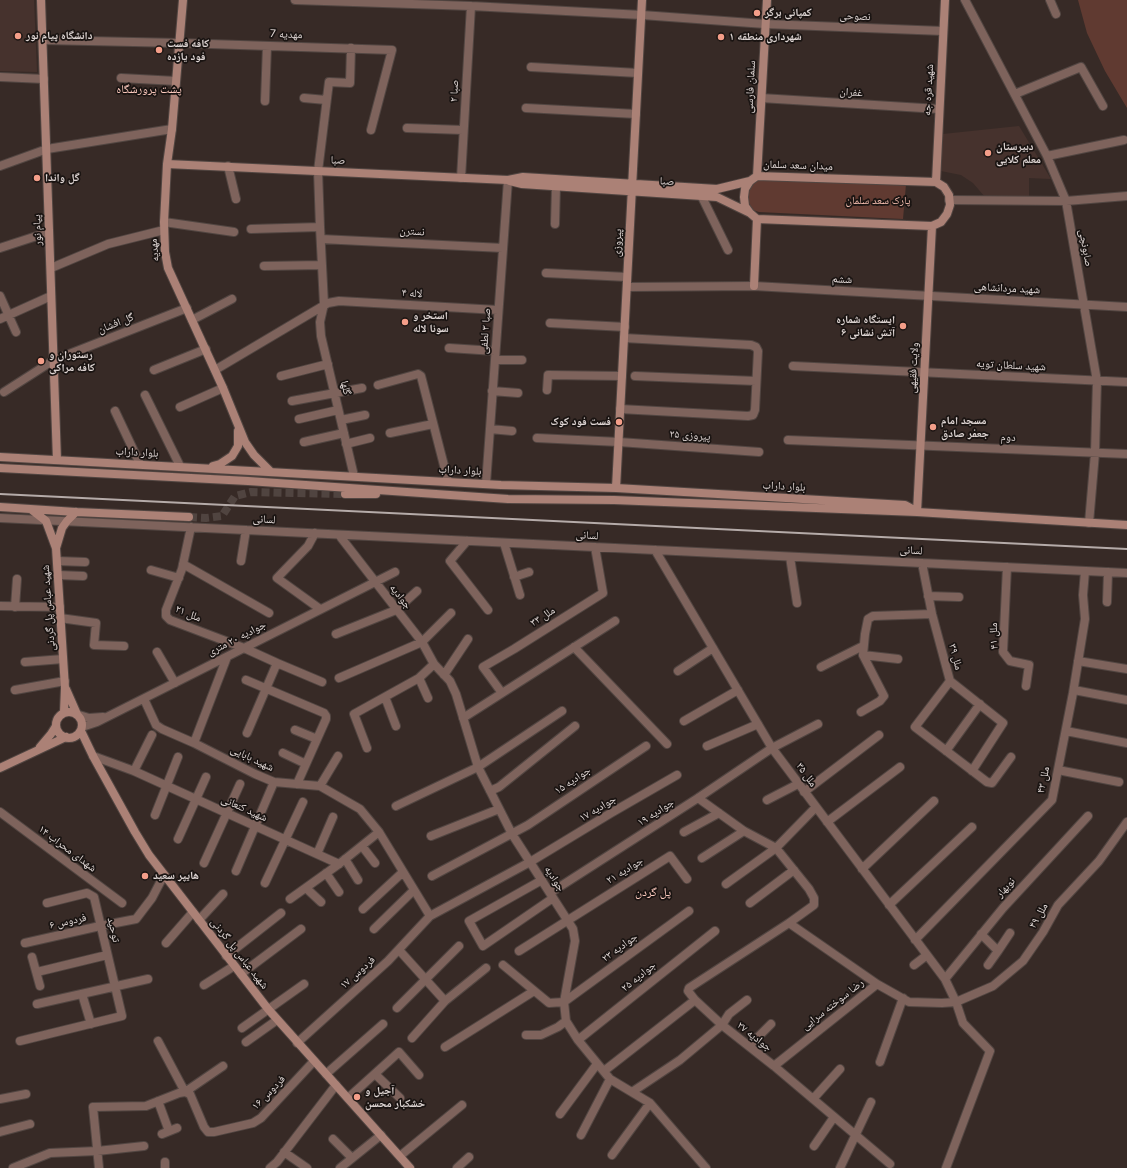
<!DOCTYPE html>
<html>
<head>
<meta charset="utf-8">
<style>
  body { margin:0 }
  canvas { display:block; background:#372a26 }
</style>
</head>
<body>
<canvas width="1127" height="1168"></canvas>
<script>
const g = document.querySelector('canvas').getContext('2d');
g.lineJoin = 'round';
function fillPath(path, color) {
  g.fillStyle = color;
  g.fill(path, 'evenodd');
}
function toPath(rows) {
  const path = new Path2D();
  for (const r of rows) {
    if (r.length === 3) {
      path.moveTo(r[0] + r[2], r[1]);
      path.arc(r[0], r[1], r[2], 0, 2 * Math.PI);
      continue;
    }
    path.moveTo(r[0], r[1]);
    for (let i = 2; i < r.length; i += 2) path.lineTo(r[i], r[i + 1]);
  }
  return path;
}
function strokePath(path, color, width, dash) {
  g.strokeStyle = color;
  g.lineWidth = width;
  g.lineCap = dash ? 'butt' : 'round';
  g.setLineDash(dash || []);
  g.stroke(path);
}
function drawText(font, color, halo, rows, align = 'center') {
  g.font = font + ' "Nunito Sans","Noto Naskh Arabic",sans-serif';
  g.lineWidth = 3.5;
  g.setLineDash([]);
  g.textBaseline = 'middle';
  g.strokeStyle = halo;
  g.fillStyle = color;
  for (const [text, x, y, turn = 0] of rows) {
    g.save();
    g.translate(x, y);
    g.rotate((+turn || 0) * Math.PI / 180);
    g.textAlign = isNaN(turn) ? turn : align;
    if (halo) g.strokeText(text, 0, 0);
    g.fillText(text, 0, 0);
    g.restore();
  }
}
fillPath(toPath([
  [0,0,34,0,37,72,0,71],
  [1019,126,1051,179,1029,178,1029,197,985,197,973,183,961,175,941,171,943,134]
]), '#46322d');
fillPath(toPath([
  [1078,0,1127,0,1127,108,1105,71,1087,33],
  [758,179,906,184,903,219,759,212,753,210,748,205,747,192,750,186]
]), '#603a31');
strokePath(toPath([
  [189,517,206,518,222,516,235,496,251,492,345,494]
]), '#504440', 8, [8, 4]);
const street = toPath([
  [295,0,471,6,642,15,765,24,943,31],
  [965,0,1047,156,1066,201,1097,381,1095,453,1089,523],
  [1050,0,1056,14],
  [43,40,179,43,392,50,371,130],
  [351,48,350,83,329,82,318,171,320,227,324,304,320,322,321,336,354,476],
  [531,67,638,73],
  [0,77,44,79],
  [121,78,176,81],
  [1015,94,1081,67,1103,106],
  [304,98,326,100],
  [761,98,939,109],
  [265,101,267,46],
  [526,108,636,114],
  [407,128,463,130],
  [1047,156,1124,140],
  [0,166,47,149,172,129],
  [228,166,236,199],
  [461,178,471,6],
  [701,195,728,250],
  [949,200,1066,201,1127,196],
  [164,222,234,232],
  [555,224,556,186],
  [251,229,320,227],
  [321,239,503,248],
  [0,248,49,232],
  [264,266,322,265],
  [51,268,108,244,164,230],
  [546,273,627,277],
  [627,287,754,286,1127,307],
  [0,296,16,332],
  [0,319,51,296],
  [192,320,232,299],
  [550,323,625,327],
  [449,348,495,351],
  [495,360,522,360],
  [793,366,1127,382],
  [154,370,206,349],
  [215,370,328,303,339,301,498,310],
  [281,376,328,364],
  [635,376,756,381],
  [378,385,418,374,421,376,448,481],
  [547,390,548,375,622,376],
  [492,391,518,393],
  [4,392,54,360,187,308],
  [145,395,180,466],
  [292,401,362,388],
  [180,407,223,388],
  [620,409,748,416,753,415,755,410,758,351,756,347,751,345,624,338],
  [115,411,140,464],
  [299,419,338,410],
  [341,420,365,415],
  [490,429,512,431],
  [390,433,433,424],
  [537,438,619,442,759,452],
  [788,440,1127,454],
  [304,442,344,433],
  [346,444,370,438],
  [486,484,508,180],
  [0,518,1127,573],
  [191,527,182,569,166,610,166,616,170,620,244,648,277,663,322,682],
  [315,533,308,546,277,578,320,609],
  [339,535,422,642,434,664,450,681,456,694,478,767,512,834,573,929,575,941,564,1002,566,1021,578,1040,610,1079,650,1103,706,1168],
  [467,541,450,561,488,610],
  [504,543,520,595],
  [655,550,772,748,945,979,956,1002,963,1023,990,1051,946,1168],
  [790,557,797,603],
  [57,561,85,562],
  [241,561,246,530],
  [922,563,932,614,950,681,1003,723,972,771],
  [183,564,269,613],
  [1007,567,1003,652,1010,661,1029,665,1026,686],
  [151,570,179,578],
  [58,575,83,576],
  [514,577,529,572],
  [928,596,959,597],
  [1107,602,1108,572],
  [0,606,60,607],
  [15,607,17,579],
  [60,618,96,623,94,645,124,646],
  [336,634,396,610,417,591],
  [574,647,667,744],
  [157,652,175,683],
  [863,655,898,659],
  [1078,661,1127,669],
  [25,662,63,659],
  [821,667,863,646],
  [678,671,713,648],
  [444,675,468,639],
  [339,678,422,642,451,613],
  [419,678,428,698],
  [246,680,324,713,326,716,326,719,297,784],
  [950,681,915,727,987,782,992,783,1011,757],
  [15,690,65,681],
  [1074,690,1127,700],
  [502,693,483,667,514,649,603,593,595,547],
  [385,697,396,726],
  [144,699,156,725,162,729,194,743,255,774,274,782,320,786,360,809,379,832,430,916],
  [861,712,880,701,884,696,863,655,865,634,868,619,873,616,932,614],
  [79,715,89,718,103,717],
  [463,718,615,621],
  [684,721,738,690],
  [82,727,97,722,395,572],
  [295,730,317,739],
  [1066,731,1127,743],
  [247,733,277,663],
  [194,743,227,657],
  [707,746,758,724],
  [367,748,354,714,419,678,434,664],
  [946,751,980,704],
  [283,753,306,764],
  [93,756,134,771,339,864],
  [1058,770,1119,782],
  [134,771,152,735],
  [320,786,338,756],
  [490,791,499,787,575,726],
  [804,792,879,735],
  [698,798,744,831,776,848,809,889,814,898,814,905,789,923,689,988,688,991,695,1000,722,1025,774,1066,890,1164],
  [767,800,798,784],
  [396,806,478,767,562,711],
  [0,812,122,903],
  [155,815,178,757],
  [827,822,900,767],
  [684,832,719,813],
  [431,836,499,809],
  [178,839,206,777],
  [362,846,375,863],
  [317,854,333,817],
  [702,858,744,831],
  [345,859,358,880],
  [204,863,240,784],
  [862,869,934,801],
  [236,871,274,782],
  [326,873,339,892],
  [432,876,528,825,646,746],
  [542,880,469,921,483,946,553,898],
  [265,883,303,802],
  [726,884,776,848,816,807],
  [306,888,321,902],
  [550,893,698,798,772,748,818,724],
  [290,899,339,864,379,832],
  [750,903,794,870],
  [889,905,972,827],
  [363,909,403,872],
  [199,920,223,894],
  [789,923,877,984,909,1002,942,1003,956,1002,993,986,1023,961,1043,932,1058,905,1099,861,1127,822],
  [374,929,414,890],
  [981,934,998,951,1010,933],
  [915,940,1052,800,1073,693,1085,619,1083,595,1085,571],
  [25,943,100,926,136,919,152,898,164,875],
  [166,943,193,912],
  [399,950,445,1001],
  [519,951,670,856,687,879],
  [226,956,281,913],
  [32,957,40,986],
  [503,965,549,1003,564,1002,689,911],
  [914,965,927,955],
  [988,965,998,951],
  [37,972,107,955],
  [241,974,301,929],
  [945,979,1003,908,1088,816],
  [204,985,234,966],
  [82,994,91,1024],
  [37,1004,148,979],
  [397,1008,459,946],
  [242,1028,304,984],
  [526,1035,541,1035,558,1027,566,1021],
  [412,1038,445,1001,486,968],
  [578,1040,715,931],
  [20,1041,122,1016,94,897,87,893,47,903],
  [158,1041,185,1092],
  [246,1042,277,1020],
  [297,1043,388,961,430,916,530,862,611,813,677,775],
  [749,1046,771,1024],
  [445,1047,534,991],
  [880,1062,903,998],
  [774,1066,877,984],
  [604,1071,695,1000],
  [326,1074,383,1024],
  [375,1074,400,1098],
  [185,1092,190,1094,204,1127,208,1132,214,1132,253,1123,261,1118,314,1061],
  [632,1092,680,1060,722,1025,729,1014,747,1000],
  [348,1098,399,1052,419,1075],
  [0,1099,26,1094],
  [813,1099,840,1069],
  [158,1101,169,1131],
  [560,1114,597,1064],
  [0,1132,30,1124],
  [162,1134,177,1128],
  [581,1135,610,1079],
  [333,1139,352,1158],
  [814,1146,834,1117],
  [284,1152,307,1168],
  [612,1155,650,1103],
  [400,1156,462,1105],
  [165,1162,165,1168],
  [13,1168,50,1153,97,1151,144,1146],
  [99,1168,93,1107,146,1106,179,1093,185,1092,223,1066],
  [270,1168,277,1162,336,1085],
  [340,1168,381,1135],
  [457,1168,469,1157],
  [840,1168,871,1102]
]);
const secondary = toPath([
  [41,0,57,460],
  [183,0,172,129,167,164,164,222,165,252,168,268,223,388,245,442,254,455,271,472],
  [167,164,508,180,523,177,717,189,750,181],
  [757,176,936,182,944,187,949,195,950,205,947,214,941,222,932,226,757,219,750,213,745,206,744,197,745,189,750,181,757,176],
  [757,176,767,0],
  [510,181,522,184,717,197,750,213],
  [936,182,945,0],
  [754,286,757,219],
  [0,457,501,485,616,488,905,505,916,511],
  [213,466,220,464,232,456,238,446,238,431],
  [0,468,248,481,508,499,614,500,917,512,1127,525],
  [616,488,642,0],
  [345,494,376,494],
  [0,507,76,512,189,517],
  [32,510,46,521,56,548,65,688,64,712],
  [917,512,932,226],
  [56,548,62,528,67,521,76,512],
  [66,689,77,714],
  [69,725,13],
  [81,731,93,756,135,832,149,855,268,1009,410,1168],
  [40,747,51,734,56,726],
  [0,768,66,737]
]);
strokePath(street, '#524642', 10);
strokePath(secondary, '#524642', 10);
strokePath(street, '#7e635c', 8);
strokePath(secondary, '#ab8176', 8);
strokePath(toPath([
  [0,494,1127,549]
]), '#b5aba9', 2);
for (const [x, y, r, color] of [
  [757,13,4,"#f49e89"],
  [18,36,4,"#f49e89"],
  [721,37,4,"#f49e89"],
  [159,50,4,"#f49e89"],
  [988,153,4,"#f49e89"],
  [37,178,4,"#f49e89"],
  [405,322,4,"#f49e89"],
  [903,326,4,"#f49e89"],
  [41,361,4,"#f49e89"],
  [619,422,4,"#f49e89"],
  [933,427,4,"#f49e89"],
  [145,876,4,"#f49e89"],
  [357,1097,4,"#f49e89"]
]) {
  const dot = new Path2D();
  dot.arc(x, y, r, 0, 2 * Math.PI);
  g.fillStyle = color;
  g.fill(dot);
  strokePath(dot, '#1a1412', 1.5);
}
drawText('bold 11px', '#e0d7d5', '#1a1412', [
  ["کمپانی برگر",765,13],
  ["دانشگاه پیام نور",26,36],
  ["شهرداری منطقه ۱",729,37],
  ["کافه فست",167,44],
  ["فود یازده",167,57],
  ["دبیرستان",996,147],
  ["معلم کلایی",996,160],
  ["گل واندا",45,178],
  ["استخر و",413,316],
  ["سونا لاله",413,329],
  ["ایستگاه شماره",895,320,"right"],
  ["۶ آتش نشانی",895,333,"right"],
  ["رستوران و",49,355],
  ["کافه مراکی",49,368],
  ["مسجد امام",941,421],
  ["جعفر صادق",941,434],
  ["فست فود کوک",611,422,"right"],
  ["هایپر سعید",153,876],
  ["آجیل و",365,1091],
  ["خشکبار محسن",365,1104]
], 'left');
drawText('11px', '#e0d7d5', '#1a1412', [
  ["نصوحی",855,17,2],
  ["مهدیه 7",286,35,2],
  ["سلمان فارسی",751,87,-87],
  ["شهید قره جه",929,90,-87],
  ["صبا ۲",455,91,-87],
  ["غفران",851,93,4],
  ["صبا",338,161,3],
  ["میدان سعد سلمان",798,166,2],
  ["صبا",667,182,4],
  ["پیام نور",38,230,-92],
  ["نسترن",412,232,3],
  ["پیروزی",618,243,-87],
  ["صابونچی",1085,248,80],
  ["مهدیه",155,250,-96],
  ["ششم",842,280,3],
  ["شهید مردانشاهی",1007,289,3],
  ["لاله ۴",412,294,3],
  ["گل افشان",116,324,-21],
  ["صبا ۳ لطفی",486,331,-86],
  ["شهید سلطان تویه",1011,366,3],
  ["ولایت فقیهی",914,368,-87],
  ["گلها",345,388,77],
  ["پیروزی ۲۵",690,436,4],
  ["دوم",1008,438,2],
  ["بلوار داراب",137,453,3],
  ["بلوار داراب",460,471,3],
  ["بلوار داراب",784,487,3],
  ["لسانی",264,520,3],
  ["لسانی",587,536,3],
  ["لسانی",911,551,3],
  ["جوادیه",400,597,52],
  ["شهید عباس پل گردنی",49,608,-94],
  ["ملل ۲۱",188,614,23],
  ["ملل ۳۳",543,617,-32],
  ["ملل ۴۱",994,636,-90],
  ["جوادیه ۲۰ متری",237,639,-27],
  ["ملل ۳۹",955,657,75],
  ["شهید بابایی",252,759,25],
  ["ملل ۳۵",806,775,54],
  ["ملل ۴۳",1044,780,-78],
  ["جوادیه ۱۵",573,781,-34],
  ["شهید کنعانی",244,809,24],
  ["جوادیه ۱۷",598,809,-31],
  ["جوادیه ۱۹",656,813,-33],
  ["شهدای محراب ۱۴",67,849,37],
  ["جوادیه ۲۱",625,871,-32],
  ["جوادیه",554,879,57],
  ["نوبهار",1006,888,-47],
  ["ملل ۴۹",1039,916,-60],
  ["فردوس ۶",68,922,-13],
  ["توحید",113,930,77],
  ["جوادیه ۲۳",620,948,-36],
  ["شهید عباس پل گردنی",239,954,52],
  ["فردوس ۱۷",358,973,-42],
  ["جوادیه ۲۵",639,977,-39],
  ["رضا سوخته سرایی",833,1005,-38],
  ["جوادیه ۲۷",754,1037,38],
  ["فردوس ۱۶",269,1093,-46]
]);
drawText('11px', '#f4bdaf', '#1a1412', [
  ["پارک سعد سلمان",878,201]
]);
drawText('12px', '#fecbbf', '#1a1412', [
  ["پشت پرورشگاه",149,90],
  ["پل گردن",653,893]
]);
</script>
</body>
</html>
